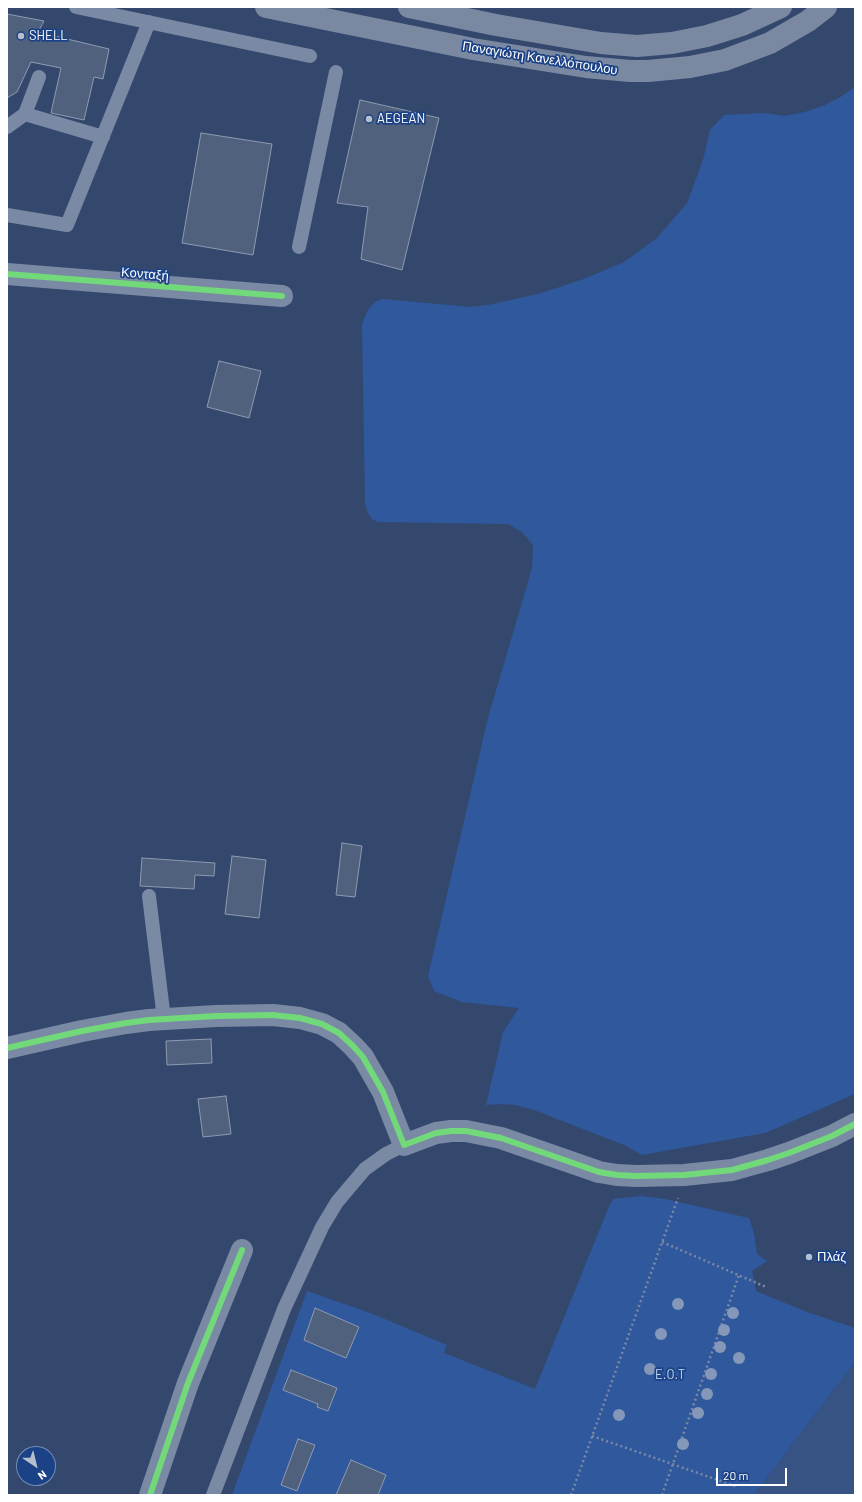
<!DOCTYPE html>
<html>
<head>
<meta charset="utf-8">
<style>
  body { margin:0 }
  #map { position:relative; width:862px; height:1502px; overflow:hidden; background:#34486e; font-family:Barlow,sans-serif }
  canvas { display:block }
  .frame { position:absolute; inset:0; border:8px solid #fff; pointer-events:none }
  .north { position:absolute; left:16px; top:1446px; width:40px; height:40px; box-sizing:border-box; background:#1b4286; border:1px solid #768eb6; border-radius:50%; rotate:145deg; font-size:11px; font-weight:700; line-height:16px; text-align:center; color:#fff }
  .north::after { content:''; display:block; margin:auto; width:14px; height:18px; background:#b8bfcc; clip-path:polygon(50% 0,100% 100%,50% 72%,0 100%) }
  .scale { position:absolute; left:716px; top:1468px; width:71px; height:18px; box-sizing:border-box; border:2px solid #fff; border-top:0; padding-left:5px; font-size:12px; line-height:14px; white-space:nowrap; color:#fff; -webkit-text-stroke:3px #1b4286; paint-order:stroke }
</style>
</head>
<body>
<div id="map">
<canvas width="862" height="1502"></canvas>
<div class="frame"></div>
<div class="north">N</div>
<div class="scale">20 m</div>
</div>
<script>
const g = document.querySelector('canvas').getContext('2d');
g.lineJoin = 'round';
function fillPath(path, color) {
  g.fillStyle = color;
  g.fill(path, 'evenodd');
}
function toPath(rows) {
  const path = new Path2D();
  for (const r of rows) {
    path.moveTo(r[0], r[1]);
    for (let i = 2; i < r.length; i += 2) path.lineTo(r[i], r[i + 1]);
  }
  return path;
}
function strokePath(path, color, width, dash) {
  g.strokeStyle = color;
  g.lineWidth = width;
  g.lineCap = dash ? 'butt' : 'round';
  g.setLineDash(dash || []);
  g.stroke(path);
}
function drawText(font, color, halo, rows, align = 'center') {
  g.font = font + ' Barlow,sans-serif';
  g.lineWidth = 3.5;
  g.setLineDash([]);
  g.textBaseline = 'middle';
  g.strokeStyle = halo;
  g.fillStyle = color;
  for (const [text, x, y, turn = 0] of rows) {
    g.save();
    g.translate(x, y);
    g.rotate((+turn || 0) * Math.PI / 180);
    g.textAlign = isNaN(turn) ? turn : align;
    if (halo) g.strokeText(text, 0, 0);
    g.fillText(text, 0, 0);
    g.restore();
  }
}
fillPath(toPath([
  [855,87,855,1094,765,1133,642,1155,624,1145,534,1110,515,1105,501,1104,486,1105,503,1032,519,1008,462,1002,434,991,428,976,488,718,532,568,533,545,522,532,508,524,378,522,372,519,368,513,365,504,362,324,368,310,375,302,382,299,470,307,488,305,542,293,581,280,624,262,657,238,687,203,703,160,710,130,724,115,765,113,784,116,805,112,823,106,839,98],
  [641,1196,665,1199,749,1218,754,1233,757,1254,767,1261,752,1271,756,1291,807,1312,855,1328,855,1362,759,1488,755,1495,232,1495,307,1291,373,1314,447,1345,444,1353,535,1389,610,1204,614,1199]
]), '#2f589d');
fillPath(toPath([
  [855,1362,855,1495,755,1495,759,1488]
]), '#375384');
const building = toPath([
  [7,14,44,21,38,32,109,49,103,79,94,77,84,120,51,113,61,68,31,62,17,92,7,98,7,14],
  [360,100,439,118,402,270,361,259,368,207,337,203,360,100],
  [201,133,272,144,253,255,182,243,201,133],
  [219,361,261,371,249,418,207,407,219,361],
  [342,843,362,846,355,897,336,895,342,843],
  [232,856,266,860,259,918,225,914,232,856],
  [142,858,215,863,214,876,195,875,194,889,140,886,142,858],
  [211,1039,212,1063,167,1065,166,1041,211,1039],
  [226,1096,231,1134,203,1137,198,1099,226,1096],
  [315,1308,359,1327,346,1358,304,1340,315,1308],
  [291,1370,337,1388,328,1411,317,1407,318,1404,283,1390,291,1370],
  [298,1439,315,1445,297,1491,281,1485,298,1439],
  [351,1460,386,1475,378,1495,336,1495,351,1460]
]);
fillPath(building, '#50617e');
strokePath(building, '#8e9ab1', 1);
strokePath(toPath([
  [662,1242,766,1287],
  [592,1436,738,1487],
  [571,1495,678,1198],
  [662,1495,739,1275]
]), '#7a89a4', 2.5, [2, 3]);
strokePath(toPath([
  [76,7,310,56],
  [39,77,25,114,103,137],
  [7,127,25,114],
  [7,215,67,225,149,22],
  [299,247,336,72],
  [149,896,164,1019],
  [213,1495,284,1309,322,1227,337,1202,365,1169,386,1154,404,1145]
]), '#7a89a4', 14);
strokePath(toPath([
  [7,274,282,296],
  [7,1048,82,1031,126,1023,149,1020,216,1016,273,1015,300,1018,322,1024,339,1033,353,1046,363,1057,383,1092,404,1145,436,1133,451,1131,466,1131,501,1138,599,1172,617,1175,636,1176,684,1175,732,1170,768,1160,789,1153,832,1136,855,1124],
  [150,1495,188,1383,242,1250]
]), '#7a89a4', 22);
strokePath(toPath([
  [266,7,473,49,586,67,630,71,648,71,690,67,725,60,770,43,808,21,826,7],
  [409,7,496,25,601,43,637,46,672,43,707,36,742,25,781,7]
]), '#7a88a1', 22);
strokePath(toPath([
  [7,274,282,296],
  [7,1048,82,1031,126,1023,149,1020,216,1016,273,1015,300,1018,322,1024,339,1033,353,1046,363,1057,383,1092,404,1145,436,1133,451,1131,466,1131,501,1138,599,1172,617,1175,636,1176,684,1175,732,1170,768,1160,789,1153,832,1136,855,1124],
  [150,1495,188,1383,242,1250]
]), '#71d979', 6);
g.fillStyle = '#8598ba';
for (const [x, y] of [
  [678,1304],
  [733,1313],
  [724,1330],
  [661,1334],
  [720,1347],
  [739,1358],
  [650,1369],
  [711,1374],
  [707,1394],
  [698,1413],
  [619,1415],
  [683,1444]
]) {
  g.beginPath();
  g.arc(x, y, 6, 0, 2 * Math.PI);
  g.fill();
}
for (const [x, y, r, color] of [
  [21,36,4,"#b8bfcc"],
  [369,119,4,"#b8bfcc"],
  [809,1257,4,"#b8bfcc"]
]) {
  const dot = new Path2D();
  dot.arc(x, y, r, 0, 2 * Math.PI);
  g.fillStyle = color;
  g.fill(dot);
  strokePath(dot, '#1b4286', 1.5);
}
drawText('13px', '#fff', '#1b4286', [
  ["SHELL",29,36],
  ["AEGEAN",377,119],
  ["Πλάζ",817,1257]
], 'left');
drawText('13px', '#fff', '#1b4286', [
  ["Παναγιώτη Κανελλόπουλου",540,58,9],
  ["Κονταξή",145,274,5]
]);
drawText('13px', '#c7daf8', '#1b4286', [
  ["E.O.T",670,1375]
]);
</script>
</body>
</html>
